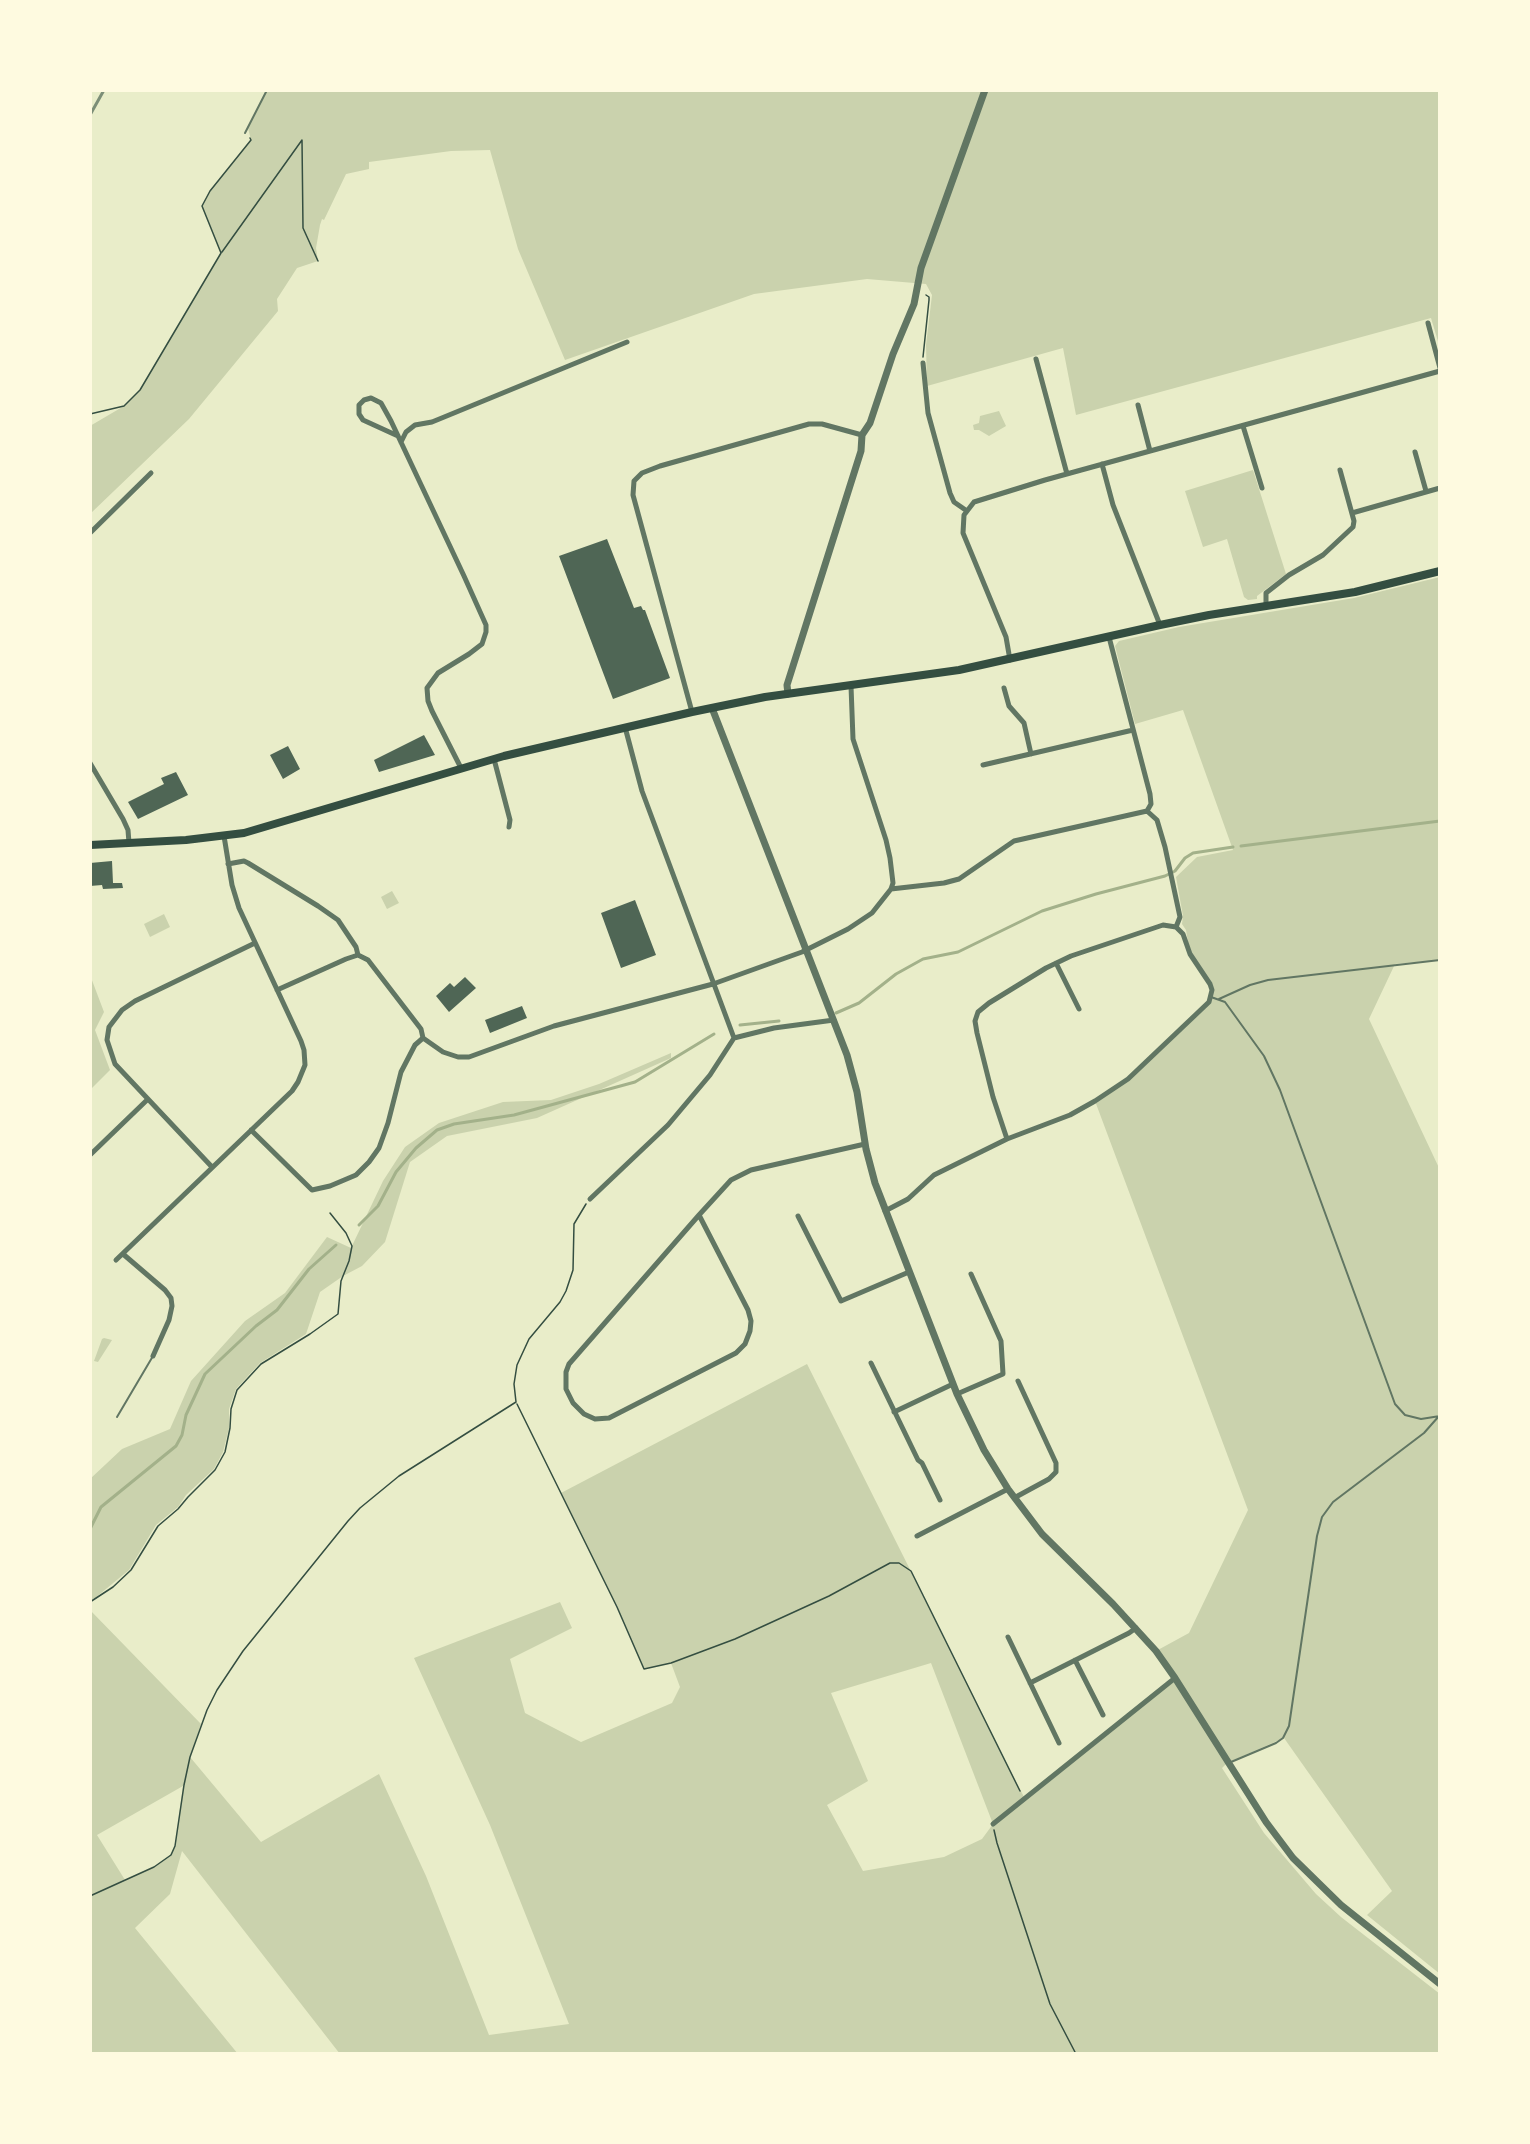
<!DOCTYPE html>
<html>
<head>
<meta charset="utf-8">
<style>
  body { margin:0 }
  #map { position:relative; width:1530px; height:2144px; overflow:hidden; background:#e9edc9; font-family:"DejaVu Sans",sans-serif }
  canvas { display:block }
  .frame { position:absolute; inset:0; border:92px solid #fefae0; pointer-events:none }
</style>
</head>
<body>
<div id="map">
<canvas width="1530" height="2144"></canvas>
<div class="frame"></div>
</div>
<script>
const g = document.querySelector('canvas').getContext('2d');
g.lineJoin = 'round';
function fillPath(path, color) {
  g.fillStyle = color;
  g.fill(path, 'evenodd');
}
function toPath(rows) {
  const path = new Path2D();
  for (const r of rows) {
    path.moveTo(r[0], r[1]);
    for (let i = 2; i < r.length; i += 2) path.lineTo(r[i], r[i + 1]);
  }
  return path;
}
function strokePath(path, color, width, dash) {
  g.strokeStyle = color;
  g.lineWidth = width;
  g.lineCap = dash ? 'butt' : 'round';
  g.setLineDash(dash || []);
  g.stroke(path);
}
fillPath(toPath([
  [267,90,1440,90,1440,348,1431,318,1076,415,1063,348,927,386,926,345,932,295,926,284,867,279,754,294,565,360,518,249,490,150,451,151,369,162,369,169,346,174,324,220,322,219,320,225,316,248,318,261,297,268,277,299,278,311,189,419,90,514,90,426,124,406,140,390,221,253,202,206,210,191,251,140,248,128],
  [999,411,1006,426,989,436,979,430,974,430,973,425,979,423,980,416],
  [1253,470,1286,574,1257,596,1257,599,1248,600,1244,597,1227,539,1203,547,1185,491],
  [1440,577,1440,960,1395,964,1369,1019,1440,1170,1440,1974,1367,1915,1392,1891,1284,1738,1227,1763,1222,1768,1264,1833,1316,1894,1341,1917,1440,1994,1440,2054,340,2054,182,1851,170,1894,135,1928,238,2054,90,2054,90,1610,201,1724,190,1757,261,1842,379,1774,426,1876,489,2035,569,2024,490,1825,414,1658,560,1602,572,1628,510,1659,525,1713,581,1742,672,1703,680,1687,671,1663,644,1669,617,1607,561,1493,807,1364,1025,1799,1175,1678,1156,1651,1189,1633,1248,1510,1095,1101,1128,1079,1206,1007,1212,990,1190,954,1186,930,1182,924,1183,916,1176,877,1197,857,1233,850,1183,710,1135,724,1115,646,1119,641,1179,627,1354,598],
  [931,1663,993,1824,982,1839,944,1857,863,1871,827,1805,868,1781,831,1693],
  [183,1786,175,1846,170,1855,154,1867,125,1880,97,1835],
  [392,891,399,903,387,909,381,897],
  [164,914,170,927,150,937,144,924],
  [90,975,104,1012,95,1030,110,1070,90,1090],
  [671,1053,671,1058,537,1118,447,1136,410,1162,385,1242,362,1266,343,1276,320,1292,306,1334,260,1363,236,1389,229,1409,229,1428,223,1452,214,1469,186,1495,178,1507,156,1525,129,1570,95,1598,90,1600,90,1479,122,1449,170,1429,191,1381,245,1321,285,1293,327,1237,351,1248,383,1181,405,1147,439,1123,503,1102,551,1100,599,1084],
  [104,1338,112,1340,98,1362,94,1361,102,1339]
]), '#cad2ad');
strokePath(toPath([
  [1241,846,1440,821],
  [836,1013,859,1003,896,974,923,959,958,952,1042,911,1096,894,1165,876,1175,871,1185,858,1193,853,1233,847],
  [740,1025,779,1021],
  [359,1225,378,1206,396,1172,416,1148,437,1130,454,1124,514,1115,635,1082,714,1034],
  [90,1529,101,1507,176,1446,182,1435,186,1415,205,1374,256,1326,277,1310,309,1269,336,1245]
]), '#a3b18a', 3);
fillPath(toPath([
  [607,539,634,608,641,606,643,610,645,610,670,678,613,699,559,556],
  [424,735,435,755,379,772,374,760],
  [288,746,300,769,283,779,270,755],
  [176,772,188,795,138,819,128,802,164,784,161,778],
  [112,861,113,883,122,883,123,888,103,889,102,885,90,886,90,863],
  [635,900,656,955,621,968,601,913],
  [465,977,476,988,449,1012,436,996,450,983,454,987],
  [522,1006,527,1018,490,1033,485,1020]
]), '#4f6655');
strokePath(toPath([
  [222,252,302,140,303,228,318,261],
  [923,357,929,300,929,297,926,295],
  [90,414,124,406,140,390,221,253,202,206,210,191,251,140,250,138],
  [517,1404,617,1607,644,1669,671,1663,735,1639,829,1596,890,1563,899,1563,911,1571,1020,1791],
  [90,1602,113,1587,131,1570,158,1526,178,1509,188,1497,215,1470,225,1452,230,1428,231,1409,237,1390,261,1364,310,1334,338,1314,341,1281,349,1261,352,1246,346,1233,330,1213],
  [994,1830,997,1843,1050,2004,1076,2054],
  [90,1896,154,1867,171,1855,175,1846,184,1785,190,1757,207,1710,217,1690,243,1651,348,1521,360,1508,399,1476,516,1402,514,1384,517,1365,529,1339,560,1302,566,1291,573,1270,574,1224,586,1204]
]), '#344e41', 1.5);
strokePath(toPath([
  [245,133,267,90],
  [1211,997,1225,1002,1264,1056,1280,1090,1395,1404,1405,1415,1421,1419,1440,1416],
  [1219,999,1250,985,1268,980,1440,960],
  [117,1417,153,1356],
  [1231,1762,1276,1743,1283,1738,1289,1726,1317,1536,1322,1517,1333,1502,1424,1433,1439,1416]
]), '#617663', 2);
strokePath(toPath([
  [1428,323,1440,368],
  [1036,359,1067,474],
  [923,363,928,413,950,493,954,502,967,511],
  [1138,405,1150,451],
  [1243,426,1262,488],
  [398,436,363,420,359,414,359,405,364,400,371,398,381,403,391,421,464,576,486,625,486,632,482,644,469,654,438,673,427,688,428,701,432,711,461,768],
  [401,442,406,432,415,425,432,422,627,342],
  [1415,452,1426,491],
  [1102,464,1113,505,1160,625],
  [1352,513,1440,488],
  [90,533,151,473],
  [1266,606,1266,593,1289,575,1323,555,1353,527,1354,521,1340,470],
  [1109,637,1150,794,1151,804,1147,811],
  [1010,660,1006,637,963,533,964,515,974,502,1045,480,1440,371],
  [1004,688,1009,706,1024,723,1031,754],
  [692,712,633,495,634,481,642,473,660,466,809,424,822,424,862,435],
  [625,727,642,791,734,1038],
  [494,759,510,820,509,827],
  [90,763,123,819,128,830,129,843],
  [983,765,1133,730],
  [228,864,244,861,248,863,318,906,338,920,356,947,358,955],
  [891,889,944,883,959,879,1014,841,1147,811],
  [358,955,368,960,421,1029,423,1038,443,1052,458,1057,469,1057,554,1026,713,984,802,952,848,929,872,913,891,889,893,883,890,858,886,840,853,739,851,686],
  [1056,963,1079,1009],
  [277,990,346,959,358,955],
  [251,1130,312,1190,330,1186,356,1175,369,1162,379,1148,388,1123,401,1072,415,1045,423,1038],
  [1007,1139,993,1097,977,1033,975,1021,978,1012,989,1003,1046,968,1071,956,1163,925,1176,927],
  [90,1155,147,1100],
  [212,1167,115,1064,107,1040,109,1027,122,1010,135,1001,255,943],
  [590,1199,668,1125,710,1075,734,1038,774,1028,834,1020],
  [885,1211,908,1199,934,1175,1007,1139,1070,1115,1095,1101,1128,1079,1209,1002,1212,990,1210,984,1190,954,1183,934,1176,927,1180,917,1165,847,1157,820,1147,811],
  [699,1215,748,1310,751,1321,750,1331,745,1344,736,1353,609,1418,595,1419,584,1414,573,1403,566,1389,566,1372,569,1364,699,1215,731,1180,751,1170,865,1144],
  [798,1216,841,1301,909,1272],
  [123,1254,165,1290,171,1298,172,1306,169,1320,153,1356],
  [116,1260,292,1091,298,1082,305,1065,304,1050,301,1041,239,908,232,885,224,836],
  [871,1363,918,1460,922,1463,940,1500],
  [957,1394,1003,1374,1001,1341,971,1274],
  [894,1412,953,1384],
  [1014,1498,1049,1479,1056,1472,1056,1463,1018,1381],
  [917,1536,1008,1489],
  [1008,1637,1059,1743],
  [1075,1660,1103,1715],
  [1030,1683,1129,1633,1136,1628],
  [993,1824,1175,1678]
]), '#617663', 5);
strokePath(toPath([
  [788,694,787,685,861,451,862,435,870,423,893,354,914,304,921,268,985,90],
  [712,708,847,1055,857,1092,866,1149,875,1183,957,1394,984,1450,1008,1489,1042,1534,1113,1604,1156,1651,1175,1678,1266,1822,1293,1858,1341,1905,1440,1984]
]), '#617663', 7);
strokePath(toPath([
  [90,845,186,840,244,833,504,756,692,712,765,697,959,670,1160,625,1209,615,1355,592,1440,571]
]), '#344e41', 8);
strokePath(toPath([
  [90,115,104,90]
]), '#7c8e77', 3);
</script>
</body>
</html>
